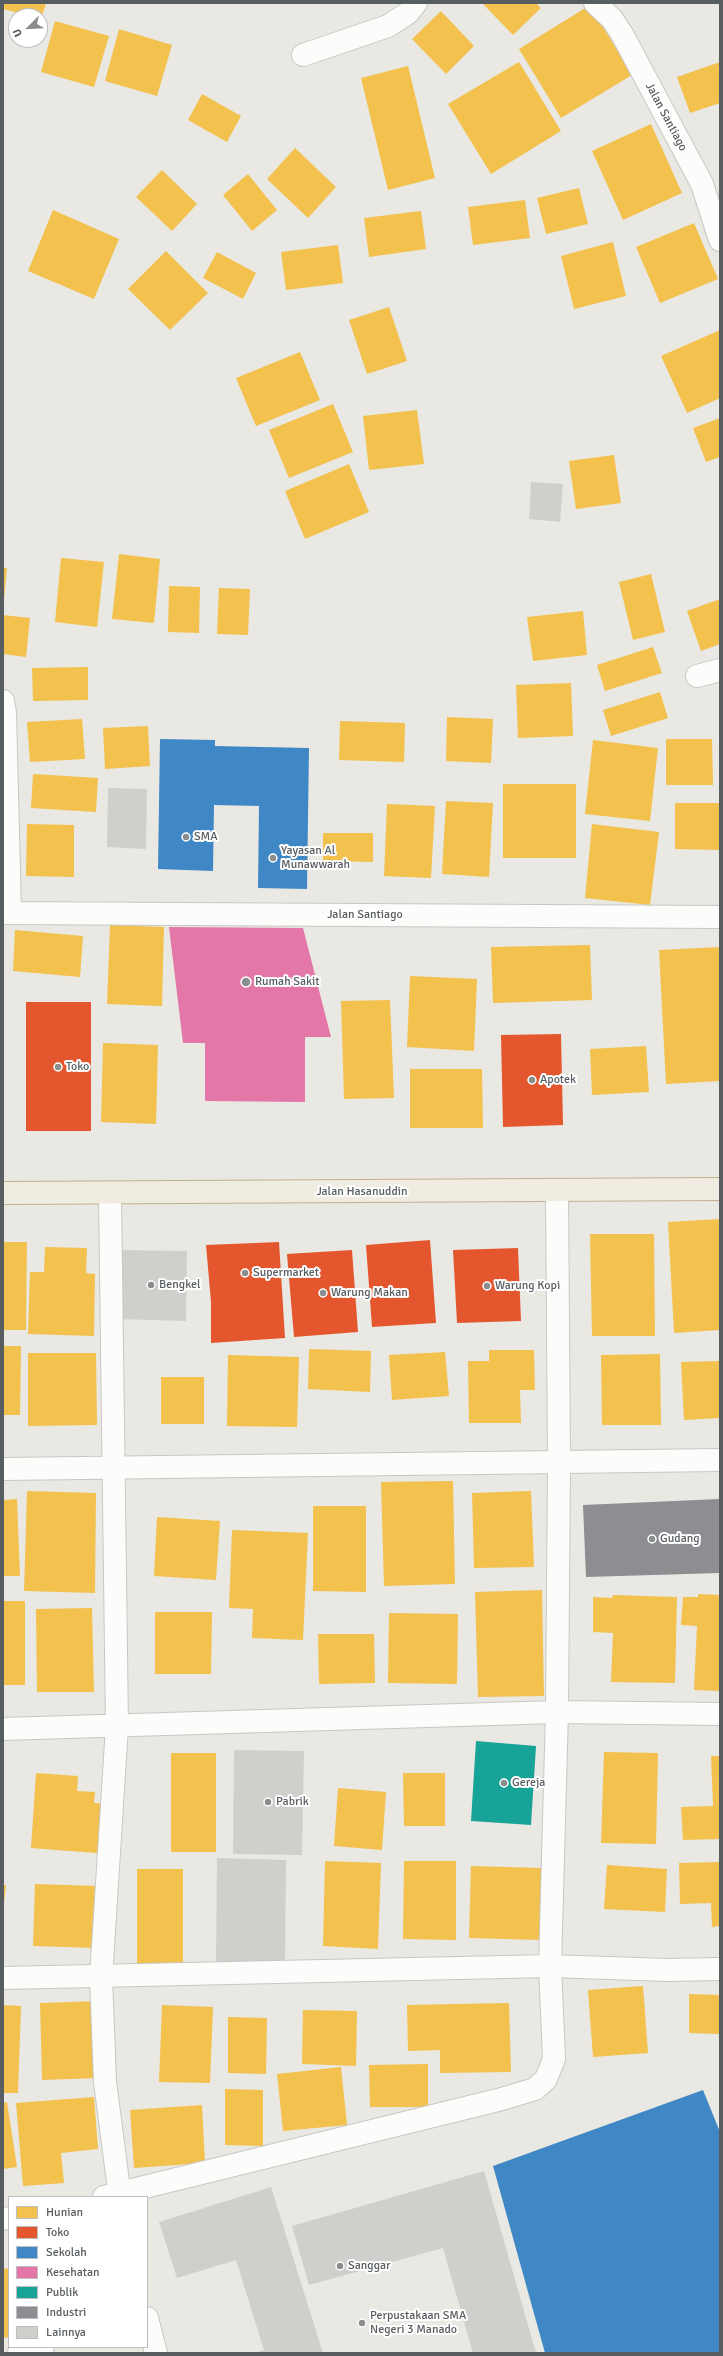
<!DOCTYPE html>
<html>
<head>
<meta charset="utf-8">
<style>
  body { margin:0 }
  #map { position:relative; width:723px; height:2356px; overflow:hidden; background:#eae8e2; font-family:Signika,sans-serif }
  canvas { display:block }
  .frame { position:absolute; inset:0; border:4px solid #585d61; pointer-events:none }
  .legend { position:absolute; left:8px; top:2196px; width:140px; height:152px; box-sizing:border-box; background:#fff; border:1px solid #bcbec0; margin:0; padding:5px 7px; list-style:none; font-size:12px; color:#585d61 }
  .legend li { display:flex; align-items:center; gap:8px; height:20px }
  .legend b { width:20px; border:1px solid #bcbec0 }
  .north { position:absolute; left:8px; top:8px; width:40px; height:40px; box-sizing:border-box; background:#fff; border:1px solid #bcbec0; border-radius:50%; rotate:246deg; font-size:11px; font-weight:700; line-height:16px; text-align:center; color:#585d61 }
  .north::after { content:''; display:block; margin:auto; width:14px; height:18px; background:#8b8e8e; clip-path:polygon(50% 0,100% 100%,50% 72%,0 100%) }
</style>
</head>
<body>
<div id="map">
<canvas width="723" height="2356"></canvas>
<div class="frame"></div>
<ul class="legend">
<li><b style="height:11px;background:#f2c14e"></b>Hunian</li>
<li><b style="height:11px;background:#e4572e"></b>Toko</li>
<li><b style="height:11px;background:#3f88c5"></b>Sekolah</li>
<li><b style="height:11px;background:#e377a8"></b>Kesehatan</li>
<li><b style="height:11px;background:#17a398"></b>Publik</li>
<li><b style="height:11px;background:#8d8d92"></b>Industri</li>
<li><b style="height:11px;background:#d1cfcc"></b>Lainnya</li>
</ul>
<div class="north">U</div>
</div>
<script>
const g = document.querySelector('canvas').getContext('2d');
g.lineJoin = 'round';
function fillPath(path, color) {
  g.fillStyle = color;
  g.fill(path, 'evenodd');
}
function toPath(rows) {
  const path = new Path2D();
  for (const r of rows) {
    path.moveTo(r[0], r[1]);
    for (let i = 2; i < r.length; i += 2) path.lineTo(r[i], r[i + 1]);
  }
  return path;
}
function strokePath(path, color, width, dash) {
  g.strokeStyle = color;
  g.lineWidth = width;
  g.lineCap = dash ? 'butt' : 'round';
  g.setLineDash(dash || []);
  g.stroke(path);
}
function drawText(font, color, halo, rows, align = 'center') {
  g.font = font + ' Signika,sans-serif';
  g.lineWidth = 4;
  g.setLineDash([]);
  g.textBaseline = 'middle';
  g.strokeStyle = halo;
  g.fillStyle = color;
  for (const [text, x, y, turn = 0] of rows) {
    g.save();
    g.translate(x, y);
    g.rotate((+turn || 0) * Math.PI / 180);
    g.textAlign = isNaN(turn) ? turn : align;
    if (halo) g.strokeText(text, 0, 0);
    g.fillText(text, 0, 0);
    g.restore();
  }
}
fillPath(toPath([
  [4,3,46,3,41,19,40,16,30,16,3,9],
  [482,3,536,3,541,8,513,35],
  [590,5,632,75,561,118,519,49],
  [441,11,474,46,446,74,412,39],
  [55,21,109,36,94,87,41,72],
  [119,29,172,45,157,96,105,81],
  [519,62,561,131,491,174,448,104],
  [720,62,720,103,690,113,677,77],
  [408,66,435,178,388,190,361,78],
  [202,94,241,116,227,142,188,120],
  [651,124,682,193,623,220,592,151],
  [295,148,336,187,308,218,267,179],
  [162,170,197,204,172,231,136,197],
  [248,174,277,210,252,231,223,195],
  [579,188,588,224,546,234,537,198],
  [525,200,530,238,473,245,468,207],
  [53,210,119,239,94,299,28,271],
  [421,211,426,249,369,257,364,218],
  [694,223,718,279,660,303,636,247],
  [613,242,626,296,574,309,561,256],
  [338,245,343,283,286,290,281,252],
  [166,251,208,293,170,330,128,289],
  [217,252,256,273,243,299,203,278],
  [389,307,407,361,367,374,349,320],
  [720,330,720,398,687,413,661,356],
  [300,352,320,400,256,426,236,378],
  [333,404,353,452,289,478,269,430],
  [417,410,424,464,369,470,363,416],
  [720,418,720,457,706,462,693,428],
  [614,455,621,503,576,509,569,461],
  [349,464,369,512,305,539,285,491],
  [119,554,160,559,154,623,112,619],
  [61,558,104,562,97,627,55,622],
  [3,568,7,568,4,600,3,600],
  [651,574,665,632,633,640,619,582],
  [169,586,200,587,199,633,168,632],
  [219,588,250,589,248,635,217,634],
  [720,599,720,644,701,651,687,611],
  [583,611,587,655,533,661,527,617],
  [3,615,30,618,26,657,3,654],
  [653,647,662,673,605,691,597,665],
  [88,667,88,700,33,701,32,668],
  [571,683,573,736,518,738,516,685],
  [660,692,668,718,611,736,603,710],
  [447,717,493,719,491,763,446,761],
  [82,719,85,759,30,762,27,722],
  [340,721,405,723,404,762,339,760],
  [148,726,150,766,105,769,103,728],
  [666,739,712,739,713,785,666,785],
  [593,740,658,748,650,821,585,814],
  [33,774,98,778,96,812,31,808],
  [503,784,576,784,576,858,503,858],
  [446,801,493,803,489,877,442,874],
  [675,803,720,803,720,850,675,849],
  [387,804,435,806,431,878,384,876],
  [27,824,74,825,74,877,26,876],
  [592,824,659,832,650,905,585,898],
  [323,833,373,833,373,862,323,861],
  [110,925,164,927,162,1006,107,1004],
  [15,930,83,936,80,977,13,971],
  [590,945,592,1000,493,1003,491,947],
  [720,947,720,1081,666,1084,659,950],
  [410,976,477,979,474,1051,407,1047],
  [390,1000,394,1098,344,1099,341,1001],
  [103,1043,158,1045,156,1124,101,1122],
  [646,1046,649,1092,592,1095,590,1049],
  [410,1069,482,1069,483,1128,410,1128],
  [720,1219,720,1330,674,1333,668,1222],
  [590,1234,654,1234,655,1336,592,1336],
  [3,1242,27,1242,26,1330,3,1330],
  [45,1247,87,1248,86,1273,95,1274,94,1336,28,1334,30,1272,44,1272],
  [3,1346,21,1346,20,1415,3,1415],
  [309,1349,371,1351,370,1392,308,1389],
  [489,1350,534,1350,535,1390,520,1390,521,1423,469,1423,468,1361,489,1361],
  [445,1352,449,1396,392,1400,389,1355],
  [28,1353,96,1353,97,1425,28,1426],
  [660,1354,661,1425,602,1425,601,1355],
  [228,1355,299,1357,297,1427,227,1426],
  [720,1361,720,1418,684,1420,681,1362],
  [161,1377,204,1377,204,1424,161,1424],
  [453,1481,455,1584,384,1586,381,1482],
  [27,1491,96,1493,95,1593,24,1591],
  [531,1491,534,1567,474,1568,472,1493],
  [17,1499,20,1576,3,1576,3,1500],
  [313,1506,366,1506,366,1592,313,1591],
  [157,1517,220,1521,216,1580,154,1576],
  [232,1530,308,1533,303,1640,252,1638,253,1609,229,1608],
  [542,1590,544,1696,478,1697,475,1592],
  [698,1594,720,1595,720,1691,694,1690,697,1626,681,1625,683,1597,698,1597],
  [613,1595,677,1597,675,1683,611,1682,613,1633,593,1632,593,1597,612,1598],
  [3,1601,25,1601,25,1685,3,1685],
  [92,1608,94,1692,37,1692,36,1609],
  [155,1612,212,1612,211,1674,155,1674],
  [389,1613,458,1614,457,1684,388,1683],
  [318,1634,374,1634,375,1683,319,1684],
  [604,1752,658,1753,656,1844,601,1843],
  [171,1753,216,1753,216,1852,171,1852],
  [711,1756,720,1756,720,1839,683,1840,681,1807,713,1806],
  [36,1773,78,1776,77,1791,95,1792,94,1803,111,1804,108,1854,31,1848],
  [403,1773,445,1773,445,1826,404,1826],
  [338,1788,386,1792,382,1850,334,1846],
  [325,1861,381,1863,378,1949,323,1946],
  [404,1861,456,1861,456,1940,403,1939],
  [720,1862,720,1926,712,1927,711,1903,680,1904,679,1863],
  [607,1865,667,1869,665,1912,604,1909],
  [471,1866,543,1868,541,1940,469,1938],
  [137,1869,183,1869,183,1967,137,1968],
  [35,1884,98,1886,96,1948,33,1946],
  [3,1885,6,1885,4,1903,3,1903],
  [643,1986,648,2053,593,2057,588,1990],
  [689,1994,720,1995,720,2034,689,2033],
  [98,2001,101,2078,42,2080,40,2003],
  [509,2003,511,2072,440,2073,440,2050,408,2051,407,2005],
  [3,2005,21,2006,18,2093,3,2093],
  [162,2005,213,2007,210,2083,159,2082],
  [303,2010,357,2011,356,2066,302,2064],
  [228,2017,267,2018,266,2074,228,2073],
  [428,2064,428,2107,370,2107,369,2065],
  [341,2067,347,2125,283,2131,277,2074],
  [225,2089,263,2090,263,2146,225,2145],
  [94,2097,98,2149,61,2153,64,2183,23,2186,16,2103],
  [7,2102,17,2167,3,2169,3,2103],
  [202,2105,205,2163,134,2168,130,2110],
  [9,2268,9,2337,3,2338,3,2269]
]), '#f2c14e');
fillPath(toPath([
  [26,1002,91,1002,91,1131,26,1131],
  [561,1034,563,1125,503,1127,501,1035],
  [430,1240,436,1323,372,1327,366,1245],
  [279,1242,285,1338,211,1343,211,1302,206,1245],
  [518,1248,521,1321,457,1323,453,1250],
  [352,1250,358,1332,294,1337,287,1254]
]), '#e4572e');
fillPath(toPath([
  [160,739,215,740,215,746,309,748,307,889,258,888,259,806,214,805,213,871,158,869],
  [703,2090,720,2132,720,2353,545,2353,493,2166]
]), '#3f88c5');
fillPath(toPath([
  [169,927,303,928,331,1037,305,1037,305,1102,205,1101,205,1043,183,1043]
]), '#e377a8');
fillPath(toPath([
  [476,1741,536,1746,531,1825,471,1821]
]), '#17a398');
fillPath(toPath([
  [720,1499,720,1573,586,1577,583,1505]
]), '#8d8d92');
fillPath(toPath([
  [531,482,563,484,560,522,529,519],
  [108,788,147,789,146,849,107,847],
  [116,1250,187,1251,186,1321,115,1319],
  [234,1750,304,1751,302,1855,233,1854],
  [217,1858,286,1860,285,1964,216,1963],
  [484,2171,536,2353,473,2353,443,2248,309,2285,292,2226],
  [271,2187,323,2353,255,2353,264,2350,236,2260,177,2278,159,2222]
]), '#d1cfcc');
const minor = toPath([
  [595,3,612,19,622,34,702,184,720,240],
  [303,55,388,26,408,13,416,3],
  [697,676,720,670],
  [3,701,5,713,10,913],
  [3,913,720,917],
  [110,1194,117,1727,101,1977,105,2082,120,2197],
  [3,1469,720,1460],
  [3,1729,557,1712,720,1714],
  [3,1978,550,1966,668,1970,720,1969],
  [104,2197,502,2099,535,2089,546,2079,554,2059,550,1966,557,1712,559,1464,557,1190],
  [3,2219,9,2218],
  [147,2318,156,2353],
  [19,2353,43,2347]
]);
const trunk = toPath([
  [3,1193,720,1189]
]);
strokePath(minor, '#c7c7c6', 24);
strokePath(trunk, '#c1af90', 24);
strokePath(minor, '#fcfcfb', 22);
strokePath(trunk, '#f0ece2', 22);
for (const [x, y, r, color] of [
  [186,837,4,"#8b8e8e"],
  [273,858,4,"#8b8e8e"],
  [246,982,5,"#8b8e8e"],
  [58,1067,4,"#8b8e8e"],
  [532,1080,4,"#8b8e8e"],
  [245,1273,4,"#8b8e8e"],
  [151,1285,4,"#8b8e8e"],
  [487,1286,4,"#8b8e8e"],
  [323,1293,4,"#8b8e8e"],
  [652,1539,4,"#8b8e8e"],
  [504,1783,4,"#8b8e8e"],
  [268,1802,4,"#8b8e8e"],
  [340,2266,4,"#8b8e8e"],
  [362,2323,4,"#8b8e8e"]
]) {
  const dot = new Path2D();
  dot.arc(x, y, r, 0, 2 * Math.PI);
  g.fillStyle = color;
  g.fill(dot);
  strokePath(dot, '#fff', 1.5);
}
drawText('12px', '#585d61', '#fff', [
  ["Jalan Santiago",666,117,62],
  ["Jalan Santiago",365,915],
  ["Jalan Hasanuddin",362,1192]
]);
drawText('12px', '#585d61', '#fff', [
  ["SMA",194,837],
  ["Yayasan Al",281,851],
  ["Munawwarah",281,865],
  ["Rumah Sakit",255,982],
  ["Toko",66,1067],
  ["Apotek",540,1080],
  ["Supermarket",253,1273],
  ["Bengkel",159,1285],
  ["Warung Kopi",495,1286],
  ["Warung Makan",331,1293],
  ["Gudang",660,1539],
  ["Gereja",512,1783],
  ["Pabrik",276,1802],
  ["Sanggar",348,2266],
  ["Perpustakaan SMA",370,2316],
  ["Negeri 3 Manado",370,2330]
], 'left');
</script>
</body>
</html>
